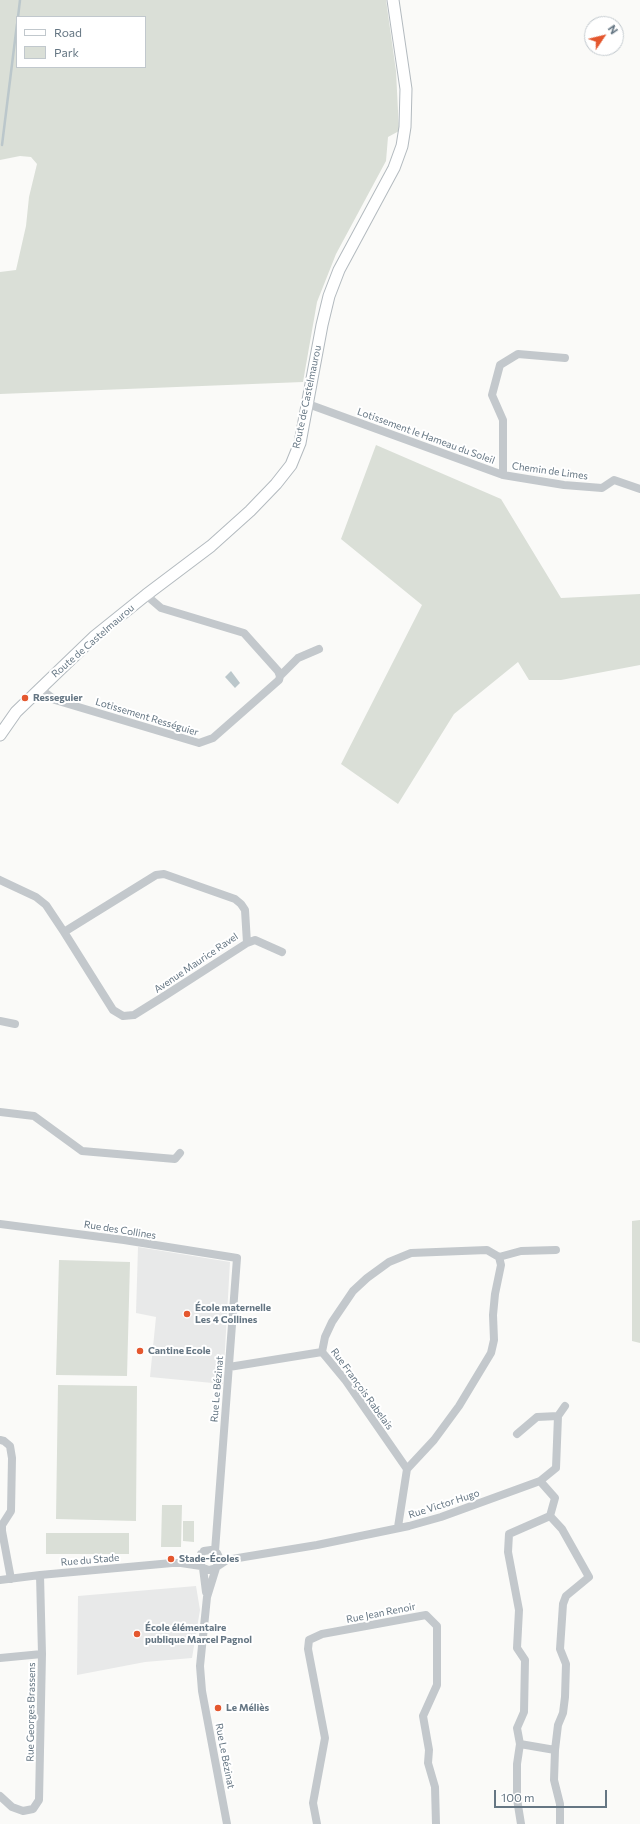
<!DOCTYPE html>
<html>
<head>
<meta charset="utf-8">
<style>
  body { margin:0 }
  #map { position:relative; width:640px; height:1824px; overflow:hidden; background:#fafaf8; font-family:Commissioner,sans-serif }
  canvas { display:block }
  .legend { position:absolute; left:16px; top:16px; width:130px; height:52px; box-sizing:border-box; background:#fff; border:1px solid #c1c8cd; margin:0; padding:5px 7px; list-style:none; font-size:12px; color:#657683 }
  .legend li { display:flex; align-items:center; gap:8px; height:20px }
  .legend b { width:20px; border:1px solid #c1c8cd }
  .north { position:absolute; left:584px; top:16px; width:40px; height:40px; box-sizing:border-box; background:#fff; border:1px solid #c1c8cd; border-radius:50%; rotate:55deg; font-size:11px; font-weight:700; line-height:16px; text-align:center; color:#657683 }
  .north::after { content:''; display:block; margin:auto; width:14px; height:18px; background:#e4572e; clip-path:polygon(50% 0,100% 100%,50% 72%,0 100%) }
  .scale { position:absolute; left:494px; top:1790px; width:113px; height:18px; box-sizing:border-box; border:2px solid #657683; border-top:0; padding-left:5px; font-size:12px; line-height:14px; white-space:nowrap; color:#657683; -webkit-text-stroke:3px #fff; paint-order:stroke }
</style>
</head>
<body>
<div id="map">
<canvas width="640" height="1824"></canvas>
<ul class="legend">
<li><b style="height:5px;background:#fff"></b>Road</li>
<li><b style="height:11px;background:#dadfd7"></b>Park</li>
</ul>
<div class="north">N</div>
<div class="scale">100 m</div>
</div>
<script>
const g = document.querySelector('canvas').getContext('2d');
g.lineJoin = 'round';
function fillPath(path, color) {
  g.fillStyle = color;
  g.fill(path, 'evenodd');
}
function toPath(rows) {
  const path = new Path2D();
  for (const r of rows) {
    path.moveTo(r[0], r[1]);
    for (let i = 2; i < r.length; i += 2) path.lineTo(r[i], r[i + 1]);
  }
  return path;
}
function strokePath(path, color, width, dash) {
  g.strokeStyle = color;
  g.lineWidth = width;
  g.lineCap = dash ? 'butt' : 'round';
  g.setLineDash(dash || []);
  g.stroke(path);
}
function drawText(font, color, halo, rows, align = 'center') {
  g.font = font + ' Commissioner,sans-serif';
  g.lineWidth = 4;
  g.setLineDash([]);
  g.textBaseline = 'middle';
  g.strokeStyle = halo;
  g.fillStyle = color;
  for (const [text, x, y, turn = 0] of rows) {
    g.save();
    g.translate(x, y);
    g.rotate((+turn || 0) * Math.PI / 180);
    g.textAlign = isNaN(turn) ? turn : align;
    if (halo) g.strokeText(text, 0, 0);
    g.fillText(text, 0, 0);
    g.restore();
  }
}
fillPath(toPath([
  [138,1247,230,1262,223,1384,150,1377,156,1317,136,1313],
  [196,1586,200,1610,192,1658,145,1662,77,1675,78,1596]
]), '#e8e9e9');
fillPath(toPath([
  [0,0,386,0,396,71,399,131,388,137,386,161,336,254,317,302,303,382,0,394,0,272,16,270,26,226,29,197,37,164,31,157,20,156,0,160],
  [17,17,145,17,145,67,17,67],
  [376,445,501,499,561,598,640,594,640,665,561,680,529,680,518,662,454,714,398,804,341,764,422,605,341,539],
  [640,1220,640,1343,632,1341,632,1221],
  [59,1260,130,1262,127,1376,56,1375],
  [58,1385,137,1386,136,1521,56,1519],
  [162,1505,182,1505,181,1547,161,1547],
  [183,1521,194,1521,194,1542,183,1541],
  [46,1533,129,1533,129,1554,46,1554]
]), '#dadfd7');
fillPath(toPath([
  [231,671,240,683,235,688,225,677]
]), '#bbc7cb');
strokePath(toPath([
  [18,17,20,0],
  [2,145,17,24]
]), '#bbc7cb', 2.5);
const secondary = toPath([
  [0,735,16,712,95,636,146,595,211,546,250,511,276,484,291,465,300,443,322,325,329,296,339,270,394,168,402,146,405,127,406,89,393,0]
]);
strokePath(secondary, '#b3babf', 13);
strokePath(toPath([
  [308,404,503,475,564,485,602,488,614,480,640,489],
  [503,475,503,420,492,395,500,365,518,354,565,358],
  [280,676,298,658,319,649],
  [39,688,55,700,199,743,213,738,279,680,280,676,278,671,244,633,161,608,146,595],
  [0,880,36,897,46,905,64,932,113,1010,123,1016,134,1015,166,995,247,943,245,910,241,904,235,899,164,874,156,875,64,932],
  [247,943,255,940,282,952],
  [0,1021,15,1024],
  [0,1112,34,1116,82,1151,175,1159,180,1153],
  [0,1224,124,1240,237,1258,215,1551],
  [499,1257,521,1251,556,1250],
  [229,1367,322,1352],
  [517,1434,537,1417,558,1416],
  [0,1440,4,1441,10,1446,12,1458,11,1511,2,1525,2,1531,11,1579],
  [550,1516,562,1529,589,1577,566,1596,563,1604,560,1649,566,1664,565,1697,563,1713,558,1725,555,1750],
  [398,1527,407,1469,434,1440,459,1406,491,1353,494,1340,493,1315,495,1294,501,1265,499,1257,487,1250,411,1253,389,1262,367,1278,353,1291,332,1322,325,1337,322,1352,346,1381,407,1469],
  [201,1554,199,1563,203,1568,209,1570,216,1568,220,1559,217,1553,211,1550,204,1551],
  [218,1566,227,1560,244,1557,317,1545,409,1526,441,1517,540,1481,556,1468,558,1416,565,1406],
  [203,1568,206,1592],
  [216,1568,207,1597,200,1666,202,1691,227,1824],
  [0,1580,40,1575,172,1563,181,1563,201,1566],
  [0,1658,42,1654],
  [520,1744,555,1750,554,1780,560,1804,560,1824],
  [0,1796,12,1807,23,1811,33,1809,39,1800,42,1654,40,1575],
  [317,1824,313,1803,325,1738,308,1649,309,1640,322,1634,426,1615,437,1626,437,1685,423,1716,429,1750,428,1763,435,1787,436,1824],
  [521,1824,517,1799,517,1764,520,1744,517,1728,524,1712,525,1660,517,1648,519,1610,508,1552,509,1534,550,1516,555,1498,540,1481]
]), '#c3c8cc', 8);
strokePath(secondary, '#fff', 11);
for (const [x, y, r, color] of [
  [25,698,4,"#e4572e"],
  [187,1314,4,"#e4572e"],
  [140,1351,4,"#e4572e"],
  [171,1559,4,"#e4572e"],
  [137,1634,4,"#e4572e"],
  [218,1708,4,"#e4572e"]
]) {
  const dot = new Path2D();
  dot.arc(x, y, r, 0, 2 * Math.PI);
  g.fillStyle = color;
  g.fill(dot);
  strokePath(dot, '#fff', 1.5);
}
drawText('10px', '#657683', '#fff', [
  ["Route de Castelmaurou",307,397,-78],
  ["Lotissement le Hameau du Soleil",426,436,20],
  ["Chemin de Limes",550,471,8],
  ["Route de Castelmaurou",93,641,-41],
  ["Lotissement Rességuier",147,717,17],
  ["Avenue Maurice Ravel",196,963,-34],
  ["Rue des Collines",120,1230,9],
  ["Rue Le Bézinat",217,1389,-85],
  ["Rue François Rabelais",362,1389,54],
  ["Rue Victor Hugo",444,1504,-18],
  ["Rue du Stade",90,1560,-5],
  ["Rue Jean Renoir",381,1613,-11],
  ["Rue Georges Brassens",31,1712,-89],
  ["Rue Le Bézinat",225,1756,79]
]);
drawText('bold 10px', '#657683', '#fff', [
  ["Resseguier",33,698],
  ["École maternelle",195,1308],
  ["Les 4 Collines",195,1320],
  ["Cantine Ecole",148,1351],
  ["Stade-Écoles",179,1559],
  ["École élémentaire",145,1628],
  ["publique Marcel Pagnol",145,1640],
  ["Le Méliès",226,1708]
], 'left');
</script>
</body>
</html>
